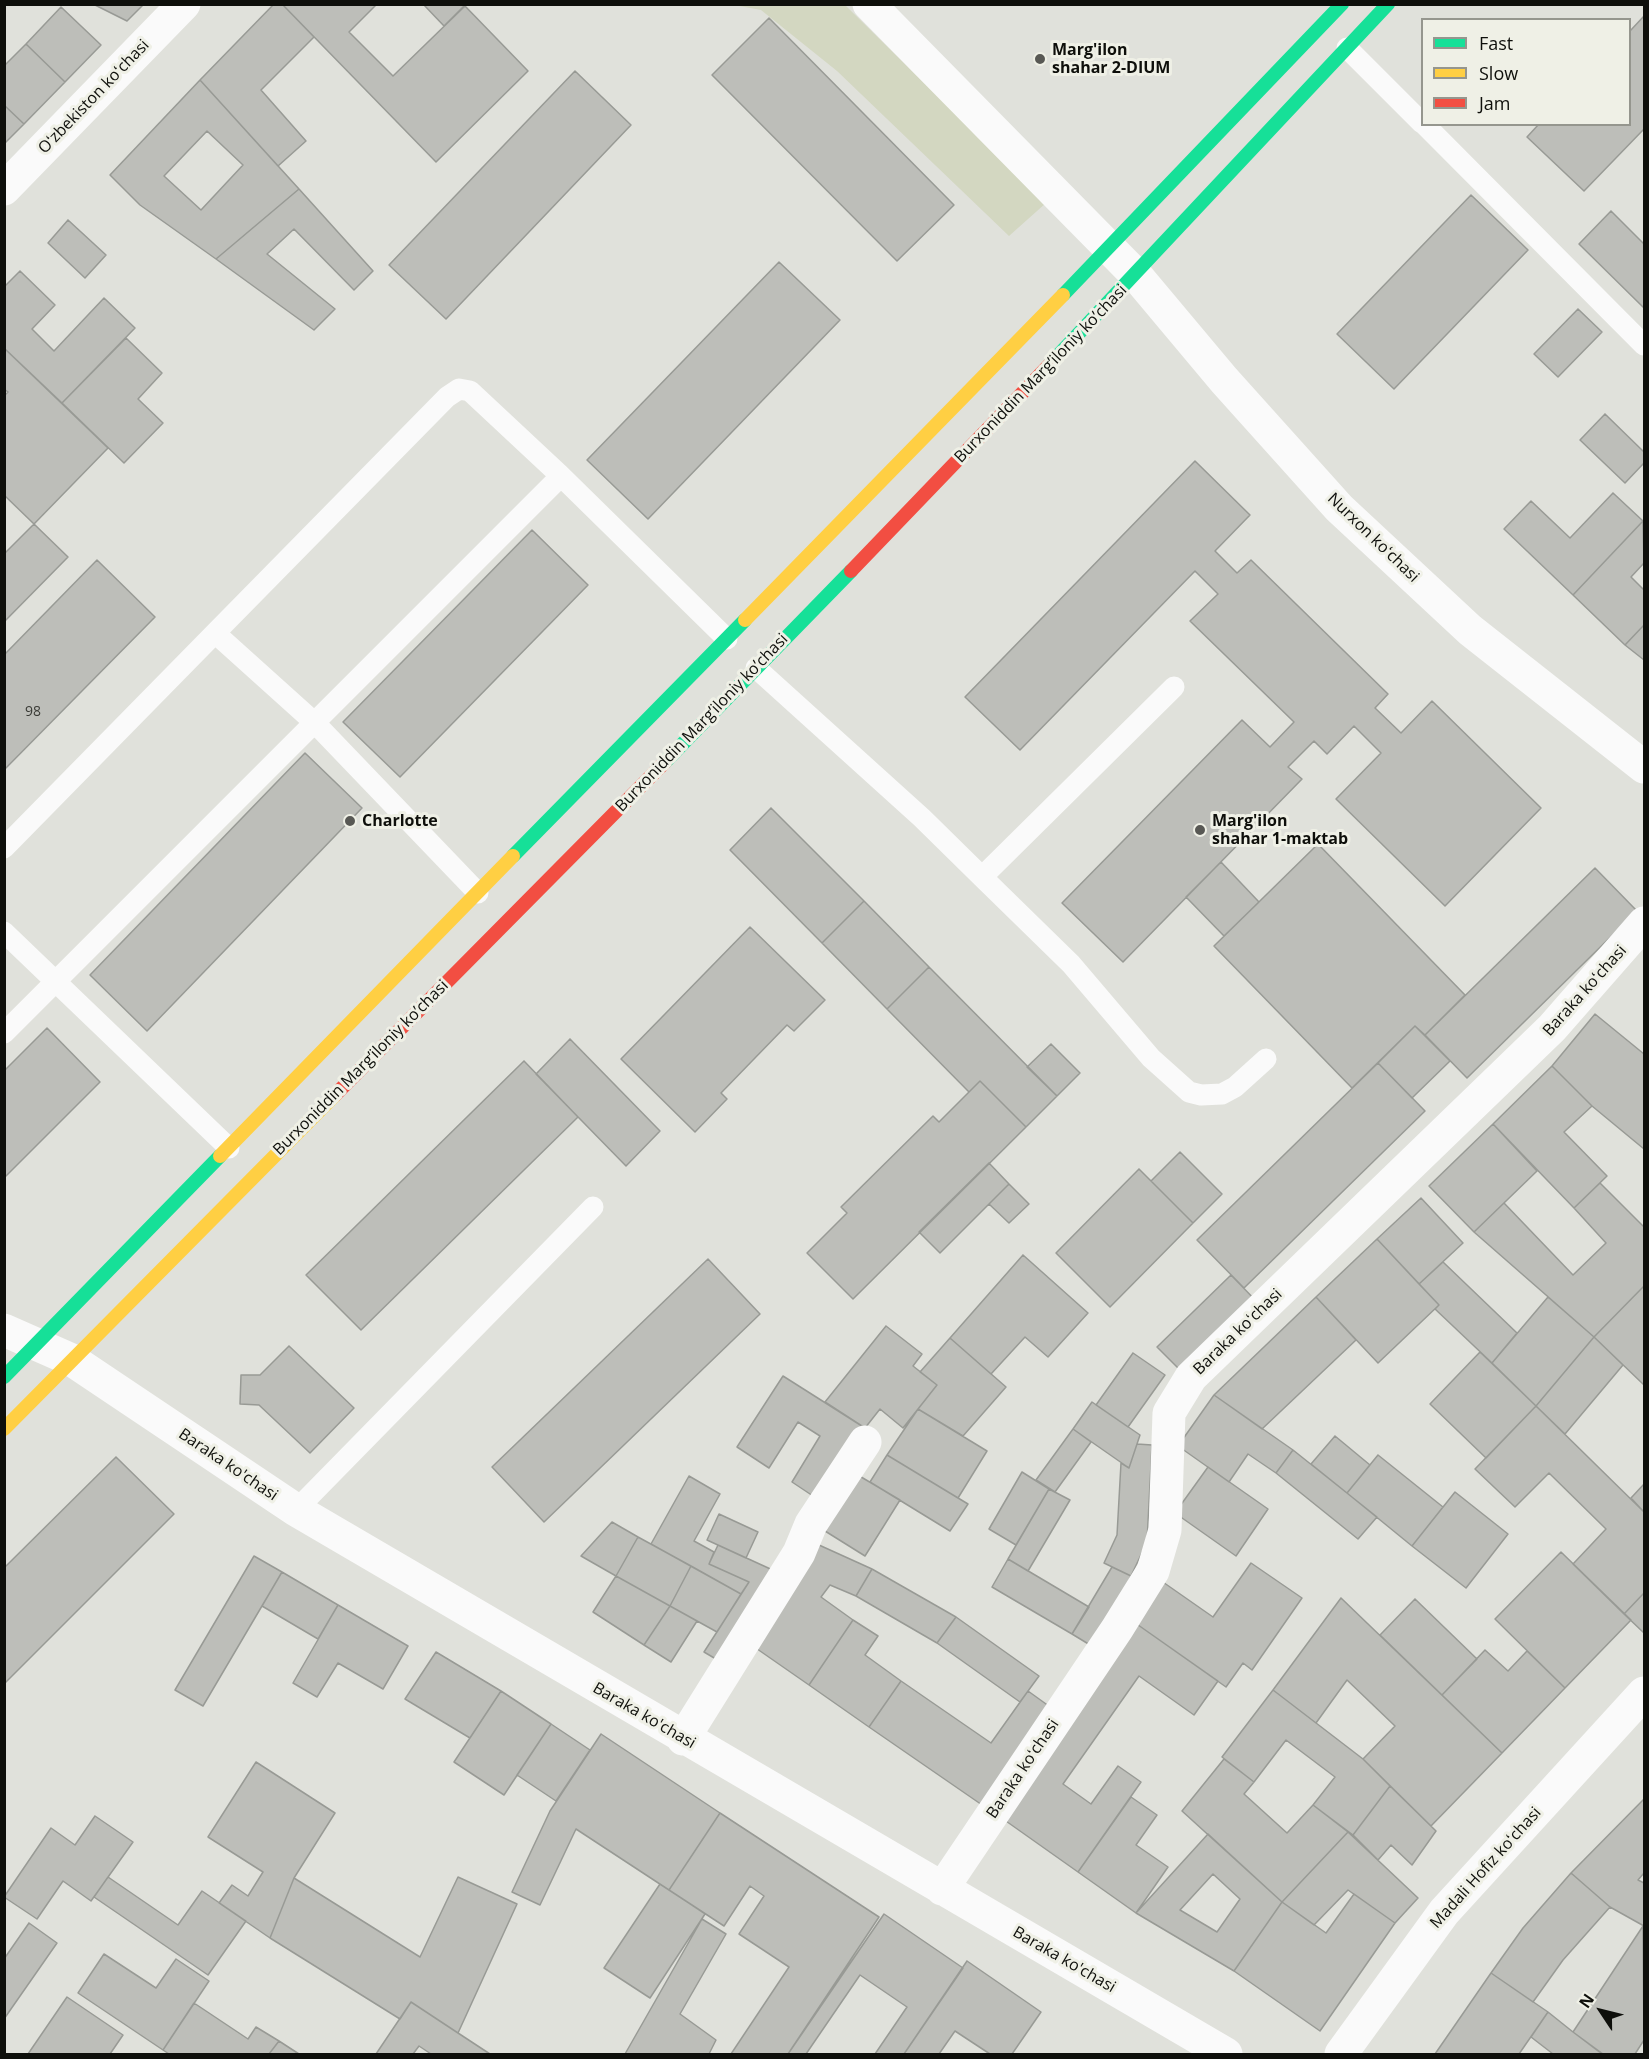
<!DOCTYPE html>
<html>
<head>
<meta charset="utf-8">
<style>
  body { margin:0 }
  #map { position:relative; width:1649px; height:2059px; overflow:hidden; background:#e0e1db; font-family:"Open Sans",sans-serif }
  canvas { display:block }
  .frame { position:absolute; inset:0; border:6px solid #0e0f0b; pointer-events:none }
  .legend { position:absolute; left:1421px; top:18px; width:210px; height:108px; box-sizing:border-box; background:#eff0e6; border:2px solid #95968e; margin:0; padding:8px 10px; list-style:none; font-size:18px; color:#0e0f0b }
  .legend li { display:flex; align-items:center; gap:12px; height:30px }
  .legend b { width:30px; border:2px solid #95968e }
  .north { position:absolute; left:1571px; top:1981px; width:60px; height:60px; -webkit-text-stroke:4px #eff0e6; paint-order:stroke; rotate:305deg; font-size:16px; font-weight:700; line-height:24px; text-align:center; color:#0e0f0b }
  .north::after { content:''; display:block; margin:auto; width:21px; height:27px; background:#0e0f0b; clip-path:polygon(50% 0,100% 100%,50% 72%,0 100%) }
</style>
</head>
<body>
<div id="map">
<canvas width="1649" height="2059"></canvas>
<div class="frame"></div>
<ul class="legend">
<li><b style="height:8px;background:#16e098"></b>Fast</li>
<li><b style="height:8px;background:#ffcf43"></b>Slow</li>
<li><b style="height:8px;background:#f24e42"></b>Jam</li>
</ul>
<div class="north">N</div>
</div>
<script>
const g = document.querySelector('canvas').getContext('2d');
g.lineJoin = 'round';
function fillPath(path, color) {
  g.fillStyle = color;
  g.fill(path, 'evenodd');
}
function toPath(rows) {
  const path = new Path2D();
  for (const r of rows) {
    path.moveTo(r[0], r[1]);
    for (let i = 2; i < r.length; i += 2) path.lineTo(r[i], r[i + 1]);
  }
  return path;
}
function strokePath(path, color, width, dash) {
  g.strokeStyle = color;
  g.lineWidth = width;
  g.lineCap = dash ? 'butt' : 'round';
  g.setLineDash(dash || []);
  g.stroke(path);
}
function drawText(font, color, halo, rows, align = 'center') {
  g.font = font + ' "Open Sans",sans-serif';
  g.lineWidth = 6;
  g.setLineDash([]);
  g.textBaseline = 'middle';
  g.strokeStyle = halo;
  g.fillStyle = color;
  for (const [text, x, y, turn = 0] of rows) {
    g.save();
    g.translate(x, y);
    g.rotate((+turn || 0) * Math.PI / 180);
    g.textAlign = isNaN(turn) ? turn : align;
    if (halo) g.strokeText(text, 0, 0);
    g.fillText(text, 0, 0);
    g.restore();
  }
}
fillPath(toPath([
  [734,5,845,5,1046,203,1009,236,837,71,761,10]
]), '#d3d7c1');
const building = toPath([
  [93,4,144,4,127,21,93,4],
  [274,4,282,4,314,37,261,90,306,141,278,166,200,80,274,4],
  [282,4,377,4,349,32,393,76,465,6,528,71,436,162,282,4],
  [423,4,466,4,444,26,423,4],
  [61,7,101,45,65,82,26,44,61,7],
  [1644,16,1644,129,1584,191,1527,137,1539,124,1630,124,1630,31,1644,16],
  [769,18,954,205,897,261,712,75,769,18],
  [26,44,65,82,24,124,4,105,4,62,6,64,26,44],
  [575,71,631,125,446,319,389,265,575,71],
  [200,80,299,189,216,259,140,205,110,175,200,80],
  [207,131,243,165,201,210,164,176,207,131],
  [4,105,24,124,4,144,4,105],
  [299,189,373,271,354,290,294,229,267,254,335,309,314,330,216,259,299,189],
  [1471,195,1528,250,1394,389,1337,334,1471,195],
  [1611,211,1644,244,1644,308,1579,244,1611,211],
  [68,220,106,255,85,278,48,243,68,220],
  [779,262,840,320,648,519,587,460,779,262],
  [20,271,55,305,32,329,54,351,104,298,135,328,62,403,4,348,4,287,20,271],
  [1578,309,1602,332,1558,377,1534,354,1578,309],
  [126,338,162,373,138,399,163,423,124,463,62,403,126,338],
  [4,348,108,448,34,524,4,495,4,396,8,392,4,389,4,348],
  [1605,414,1644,452,1644,463,1625,483,1580,440,1605,414],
  [1195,461,1250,515,1215,551,1237,573,1251,560,1388,694,1375,708,1401,733,1432,701,1541,808,1445,906,1336,799,1381,753,1354,726,1327,754,1314,741,1288,767,1302,779,1123,962,1062,903,1242,720,1270,747,1294,722,1190,621,1218,594,1195,571,1020,750,965,697,1195,461],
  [1613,493,1643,521,1573,595,1504,529,1531,501,1570,538,1613,493],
  [1643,521,1644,563,1631,577,1644,590,1644,625,1625,645,1573,595,1643,521],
  [34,524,68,557,4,622,4,554,34,524],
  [532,530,588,585,400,777,343,722,532,530],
  [97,560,155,617,4,770,4,655,97,560],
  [1644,625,1644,660,1625,645,1644,625],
  [305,753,362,808,147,1031,90,975,305,753],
  [771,808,864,901,822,943,730,850,771,808],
  [1318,844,1465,995,1425,1035,1415,1026,1352,1088,1214,946,1318,844],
  [1221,862,1259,902,1224,936,1186,897,1221,862],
  [1595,868,1637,911,1467,1078,1425,1035,1595,868],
  [864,901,929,967,887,1009,822,943,864,901],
  [750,927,825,1000,794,1031,787,1025,721,1093,727,1099,695,1132,621,1059,750,927],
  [929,967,1057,1096,1026,1127,980,1081,969,1092,887,1009,929,967],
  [1595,1014,1644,1054,1644,1149,1592,1106,1552,1066,1595,1014],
  [1415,1026,1450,1061,1412,1098,1378,1063,1415,1026],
  [47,1028,100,1082,4,1178,4,1071,47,1028],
  [570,1039,660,1131,626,1166,536,1074,570,1039],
  [1051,1044,1080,1073,1057,1096,1027,1067,1051,1044],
  [524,1061,578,1117,361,1330,306,1275,524,1061],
  [1378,1063,1425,1111,1244,1288,1197,1240,1378,1063],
  [1552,1066,1592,1106,1564,1132,1607,1176,1574,1208,1493,1124,1552,1066],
  [980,1081,1026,1127,853,1299,807,1253,847,1213,841,1207,933,1116,939,1122,980,1081],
  [1493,1124,1537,1171,1474,1232,1429,1186,1493,1124],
  [1180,1152,1222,1194,1193,1223,1151,1181,1180,1152],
  [989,1163,1009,1184,940,1253,919,1232,989,1163],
  [1139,1169,1193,1223,1110,1307,1056,1253,1139,1169],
  [1600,1183,1644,1227,1644,1286,1594,1337,1474,1232,1504,1203,1573,1275,1606,1243,1574,1208,1600,1183],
  [1009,1184,1029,1204,1009,1223,989,1204,1009,1184],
  [1421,1198,1463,1243,1419,1284,1377,1239,1421,1198],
  [1377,1239,1439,1305,1378,1363,1316,1297,1377,1239],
  [1023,1255,1088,1313,1048,1357,1025,1337,991,1374,950,1338,1023,1255],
  [708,1259,760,1314,544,1522,492,1467,708,1259],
  [1443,1262,1517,1333,1492,1363,1435,1309,1439,1305,1419,1284,1443,1262],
  [1231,1275,1260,1305,1187,1377,1157,1347,1231,1275],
  [1644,1286,1644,1385,1594,1337,1644,1286],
  [1316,1297,1356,1340,1262,1429,1214,1395,1316,1297],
  [1548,1297,1594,1337,1536,1406,1492,1363,1548,1297],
  [886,1326,922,1354,913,1366,937,1385,903,1428,880,1409,865,1428,825,1402,886,1326],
  [1594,1337,1623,1365,1565,1434,1536,1406,1594,1337],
  [950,1338,1006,1387,963,1436,918,1409,937,1385,920,1372,950,1338],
  [289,1346,354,1408,310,1453,259,1405,240,1404,241,1375,260,1375,289,1346],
  [1480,1352,1536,1406,1486,1458,1430,1404,1480,1352],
  [1133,1353,1165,1375,1128,1427,1096,1405,1133,1353],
  [783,1376,865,1428,819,1500,792,1482,820,1436,798,1422,769,1468,737,1447,783,1376],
  [1214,1395,1293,1450,1276,1473,1248,1454,1229,1482,1178,1446,1214,1395],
  [1092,1402,1140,1435,1129,1468,1073,1429,1092,1402],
  [1536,1406,1644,1512,1644,1593,1624,1614,1573,1564,1606,1529,1549,1473,1515,1507,1475,1469,1536,1406],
  [918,1409,987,1451,958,1498,887,1455,918,1409],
  [1073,1429,1091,1442,1055,1492,1036,1480,1073,1429],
  [1335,1436,1370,1465,1347,1493,1311,1464,1335,1436],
  [1137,1444,1152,1445,1147,1542,1131,1576,1104,1563,1117,1535,1121,1463,1129,1468,1137,1444],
  [1293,1450,1377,1517,1358,1539,1276,1473,1293,1450],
  [887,1455,968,1504,950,1531,870,1482,887,1455],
  [1378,1455,1443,1507,1412,1546,1347,1493,1378,1455],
  [116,1457,174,1514,4,1684,4,1568,116,1457],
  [1208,1467,1268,1509,1236,1556,1175,1513,1208,1467],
  [851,1471,900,1500,865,1556,817,1526,851,1471],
  [1022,1472,1049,1489,1016,1545,989,1529,1022,1472],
  [689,1476,720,1494,694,1541,714,1552,709,1564,749,1582,741,1594,651,1544,689,1476],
  [1644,1484,1644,1512,1631,1498,1644,1484],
  [1049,1489,1070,1500,1028,1571,1008,1559,1049,1489],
  [1455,1492,1508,1534,1466,1588,1412,1546,1455,1492],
  [719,1514,758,1532,746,1558,707,1540,719,1514],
  [612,1522,638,1537,616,1576,581,1556,612,1522],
  [638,1537,691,1566,670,1606,616,1576,638,1537],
  [718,1545,777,1572,721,1662,704,1652,749,1582,709,1564,718,1545],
  [819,1545,872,1569,856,1596,830,1585,821,1597,853,1620,809,1685,750,1644,819,1545],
  [1561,1552,1631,1620,1565,1688,1495,1619,1561,1552],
  [254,1556,282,1572,203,1706,175,1690,254,1556],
  [1008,1559,1089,1607,1072,1634,992,1587,1008,1559],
  [1251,1563,1302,1598,1252,1670,1243,1663,1226,1687,1131,1620,1160,1580,1213,1617,1251,1563],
  [691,1566,741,1594,717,1632,670,1606,691,1566],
  [1112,1567,1131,1576,1100,1651,1072,1634,1112,1567],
  [872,1569,956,1617,937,1643,856,1596,872,1569],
  [282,1572,338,1605,318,1639,262,1606,282,1572],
  [616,1576,670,1606,644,1645,593,1612,616,1576],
  [1644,1593,1644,1633,1624,1614,1644,1593],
  [1341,1598,1502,1753,1431,1826,1363,1759,1395,1726,1347,1680,1316,1723,1273,1690,1341,1598],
  [1415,1599,1477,1659,1442,1695,1380,1635,1415,1599],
  [338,1605,408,1646,383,1689,338,1663,317,1697,293,1683,338,1605],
  [670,1606,697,1621,671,1662,644,1645,670,1606],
  [956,1617,1039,1676,1020,1702,937,1643,956,1617],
  [853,1620,878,1636,865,1655,901,1681,869,1727,809,1685,853,1620],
  [1131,1620,1218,1681,1194,1715,1139,1676,1063,1784,1091,1804,1118,1766,1141,1782,1078,1872,996,1814,1131,1620],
  [1485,1650,1508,1671,1527,1651,1565,1688,1502,1753,1442,1695,1485,1650],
  [436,1652,501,1691,470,1738,405,1699,436,1652],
  [901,1681,991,1743,1028,1691,1053,1709,985,1807,869,1727,901,1681],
  [1273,1690,1363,1759,1390,1786,1353,1835,1313,1805,1335,1777,1286,1740,1254,1782,1222,1757,1273,1690],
  [501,1691,551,1724,504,1795,454,1762,501,1691],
  [551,1724,590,1750,556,1801,517,1775,551,1724],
  [601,1734,720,1813,669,1890,576,1829,540,1905,512,1892,550,1811,601,1734],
  [1224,1759,1254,1782,1244,1794,1287,1833,1313,1805,1348,1832,1282,1902,1182,1811,1224,1759],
  [256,1762,335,1813,294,1878,270,1938,219,1903,232,1885,248,1896,263,1872,208,1837,256,1762],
  [1390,1786,1436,1831,1412,1865,1391,1845,1378,1860,1353,1835,1390,1786],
  [1131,1797,1157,1815,1136,1845,1168,1867,1136,1913,1078,1872,1131,1797],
  [1644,1799,1644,1873,1638,1880,1644,1883,1644,1926,1610,1907,1571,1873,1644,1799],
  [720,1813,879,1917,788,2054,731,2054,789,1967,739,1934,764,1896,750,1886,724,1926,669,1890,720,1813],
  [95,1816,133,1842,91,1901,63,1881,37,1919,4,1897,51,1828,75,1845,95,1816],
  [1348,1832,1418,1898,1395,1923,1348,1890,1314,1925,1282,1902,1348,1832],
  [1208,1834,1282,1902,1234,1971,1136,1913,1208,1834],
  [1213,1874,1240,1899,1217,1932,1180,1910,1213,1874],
  [1571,1873,1610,1907,1563,1960,1533,2002,1491,1973,1523,1928,1571,1873],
  [108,1877,178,1925,202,1891,246,1921,208,1975,94,1897,108,1877],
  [458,1877,517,1904,458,2033,411,2002,400,2019,270,1938,294,1878,420,1957,458,1877],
  [660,1884,705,1914,650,1998,604,1968,660,1884],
  [1354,1894,1395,1923,1320,2031,1234,1971,1282,1902,1326,1933,1354,1894],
  [884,1914,963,1968,904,2054,875,2054,907,2007,860,1975,806,2054,788,2054,884,1914],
  [702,1919,726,1934,680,2014,716,2040,709,2054,625,2054,702,1919],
  [29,1923,57,1943,4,2019,4,1959,29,1923],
  [1643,1926,1644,2040,1635,2054,1603,2054,1573,2032,1643,1926],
  [104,1954,156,1988,176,1959,209,1981,163,2050,78,1993,104,1954],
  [967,1961,1041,2012,1012,2054,990,2054,955,2031,939,2054,904,2054,967,1961],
  [1491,1973,1548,2012,1519,2054,1435,2054,1491,1973],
  [67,1997,123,2035,110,2054,28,2054,67,1997],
  [411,2002,458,2033,490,2054,431,2054,419,2046,413,2054,376,2054,411,2002],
  [194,2003,248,2039,256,2027,279,2041,269,2054,169,2054,163,2050,194,2003],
  [1548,2012,1573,2032,1602,2054,1553,2054,1531,2037,1548,2012],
  [279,2041,299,2054,269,2054,279,2041]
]);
fillPath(building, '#bdbeb9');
strokePath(building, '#989a95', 1.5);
strokePath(toPath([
  [1347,48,1422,123],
  [1424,124,1644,345],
  [215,633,447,397,459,389,470,391,561,476],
  [756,668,922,818,982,877,1071,964,1151,1058,1189,1092,1201,1095,1222,1094,1235,1087,1266,1059],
  [4,848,215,633,315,723,478,893],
  [982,877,1174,687],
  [4,932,229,1148],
  [4,1033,561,476,727,639],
  [296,1510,593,1207]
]), '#fafafa', 21);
strokePath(toPath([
  [869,4,1136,275,1224,380,1339,508,1470,630,1644,767],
  [4,189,184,4],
  [4,1330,72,1360,296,1510,1226,2054],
  [683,1739,799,1553,811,1524,865,1442],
  [942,1889,1117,1629,1153,1571,1165,1530,1169,1413,1191,1377,1552,1028,1644,923],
  [1341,2054,1444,1912,1644,1693]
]), '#fafafa', 33);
strokePath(toPath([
  [1063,295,1342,4],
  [1050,364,1388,4],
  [665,762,851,571],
  [513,856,745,620],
  [4,1377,220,1156]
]), '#16e098', 14);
strokePath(toPath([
  [745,620,1063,295],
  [220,1156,513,856],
  [4,1429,335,1095]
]), '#ffcf43', 14);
strokePath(toPath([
  [851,571,1050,364],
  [335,1095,665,762]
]), '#f24e42', 14);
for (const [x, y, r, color] of [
  [1040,59,6,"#585854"],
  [350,821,6,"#585854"],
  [1200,830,6,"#585854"]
]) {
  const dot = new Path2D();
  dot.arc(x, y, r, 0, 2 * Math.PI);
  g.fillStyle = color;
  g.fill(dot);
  strokePath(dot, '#eff0e6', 2);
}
drawText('14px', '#3a3b36', null, [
  ["98",33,712]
]);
drawText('bold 16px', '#0e0f0b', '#eff0e6', [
  ["Marg'ilon",1052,50],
  ["shahar 2-DIUM",1052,68],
  ["Charlotte",362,821],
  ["Marg'ilon",1212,821],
  ["shahar 1-maktab",1212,839]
], 'left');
drawText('16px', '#0e0f0b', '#eff0e6', [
  ["Oʻzbekiston koʻchasi",94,97,-46],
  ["Burxoniddin Marg’iloniy ko’chasi",1041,374,-46],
  ["Nurxon koʻchasi",1373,538,44],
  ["Burxoniddin Marg’iloniy ko’chasi",702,723,-46],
  ["Baraka koʻchasi",1585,991,-48],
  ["Burxoniddin Marg’iloniy ko’chasi",361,1068,-45],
  ["Baraka koʻchasi",1238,1332,-44],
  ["Baraka ko'chasi",228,1465,34],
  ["Baraka ko'chasi",644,1716,30],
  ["Baraka koʻchasi",1023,1769,-56],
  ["Madali Hofiz koʻchasi",1486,1868,-48],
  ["Baraka ko'chasi",1064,1960,30]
]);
</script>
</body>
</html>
